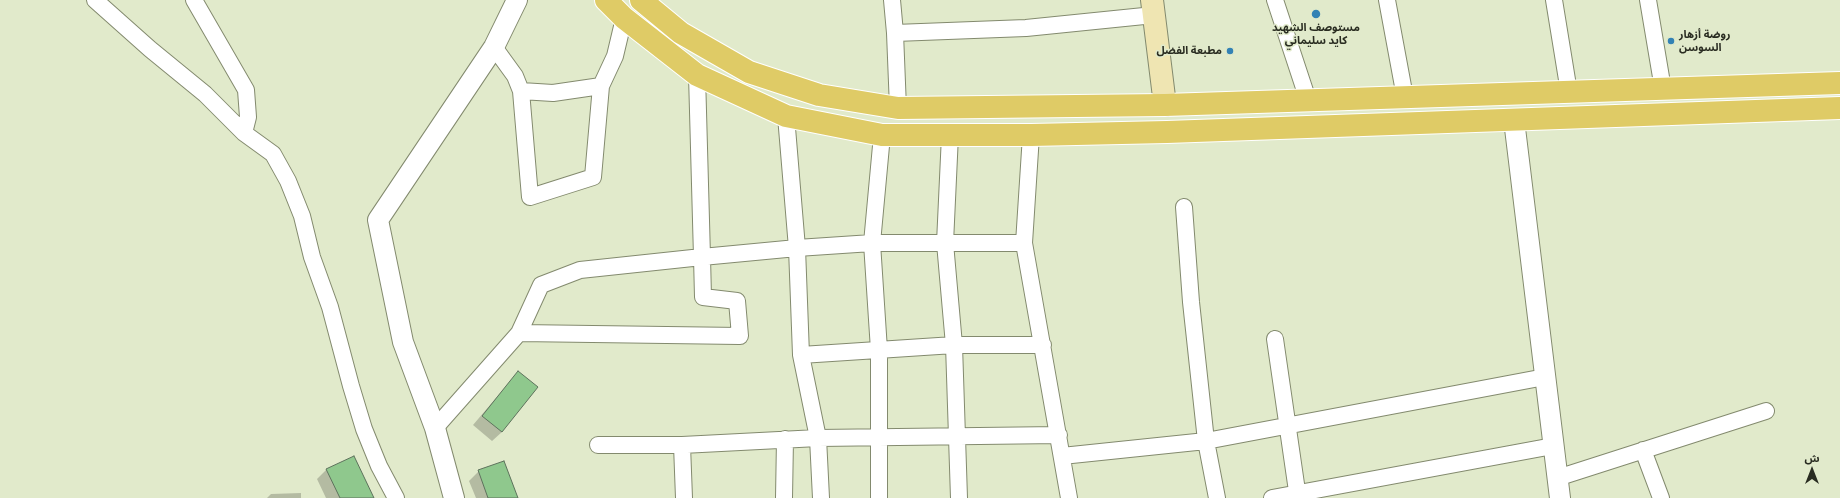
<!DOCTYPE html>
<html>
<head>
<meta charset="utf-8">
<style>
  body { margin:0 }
  #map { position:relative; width:1840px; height:498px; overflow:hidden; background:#e1eacb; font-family:"Playfair Display","Noto Sans Arabic",serif }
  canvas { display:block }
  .north { position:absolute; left:1792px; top:450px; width:40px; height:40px; -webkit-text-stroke:3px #e1eacb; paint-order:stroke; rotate:0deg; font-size:11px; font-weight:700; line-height:16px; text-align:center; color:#292c21 }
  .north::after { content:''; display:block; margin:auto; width:14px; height:18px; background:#292c21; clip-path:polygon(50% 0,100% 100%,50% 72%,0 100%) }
</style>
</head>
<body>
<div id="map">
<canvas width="1840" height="498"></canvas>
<div class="north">ش</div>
</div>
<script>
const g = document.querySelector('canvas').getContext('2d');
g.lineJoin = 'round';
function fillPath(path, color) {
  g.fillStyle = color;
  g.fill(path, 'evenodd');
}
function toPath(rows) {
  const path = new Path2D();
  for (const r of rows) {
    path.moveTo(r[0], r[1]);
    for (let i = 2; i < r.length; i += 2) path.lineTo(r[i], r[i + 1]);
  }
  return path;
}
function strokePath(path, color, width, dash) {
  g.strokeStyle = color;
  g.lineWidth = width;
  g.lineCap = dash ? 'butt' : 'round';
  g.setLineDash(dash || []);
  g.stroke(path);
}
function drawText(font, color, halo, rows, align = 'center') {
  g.font = font + ' "Playfair Display","Noto Sans Arabic",serif';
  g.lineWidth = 3;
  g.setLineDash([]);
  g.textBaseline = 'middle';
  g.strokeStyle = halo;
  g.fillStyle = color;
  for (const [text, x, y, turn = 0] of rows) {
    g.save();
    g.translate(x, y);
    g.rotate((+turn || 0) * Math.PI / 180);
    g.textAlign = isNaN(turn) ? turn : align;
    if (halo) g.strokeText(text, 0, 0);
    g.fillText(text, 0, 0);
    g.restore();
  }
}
fillPath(toPath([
  [518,372,502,432,492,441,473,425],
  [353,457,373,498,326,498,317,479,326,470],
  [479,471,517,498,476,498,469,481],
  [301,493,301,498,267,498,271,494]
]), '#0003');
const building = toPath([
  [518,371,538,387,502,432,482,416,518,371],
  [354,456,374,498,340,498,326,469,354,456],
  [504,461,518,498,488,498,478,470,504,461]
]);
fillPath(building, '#8fc88d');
strokePath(building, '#5d725c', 1);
const minor = toPath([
  [95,0,150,49,205,94,244,133,273,154,288,181,302,216,312,257,330,307,351,386,364,429,379,466,396,498],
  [194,0,246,90,248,117,244,133],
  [892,0,895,33,898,108],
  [1275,0,1308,100],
  [1387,0,1405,97],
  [1554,0,1569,92],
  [1648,0,1663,89],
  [895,33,1026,28,1154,15],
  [494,47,515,76,521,91,553,93,601,86,615,56,624,18],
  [521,91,530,197,593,177,601,86],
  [786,116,797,248,801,355,818,438,821,498],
  [950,135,945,243,954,345,959,498],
  [1031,135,1024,243,1069,498],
  [1184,207,1191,302,1206,441,1217,498],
  [519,333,740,336,737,301,703,297,702,257,797,248,872,243,1024,243],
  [1275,339,1298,498],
  [801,355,954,345,1043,345],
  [435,428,519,333,541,285,580,270,702,257,697,75],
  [598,445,682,445,818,438,1059,435],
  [682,445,684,498],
  [1643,450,1661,498],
  [1062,456,1206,441,1545,377],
  [1557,478,1766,411],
  [784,498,785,439],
  [879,498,879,350,872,243,882,135],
  [1272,498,1553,446]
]);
const tertiary = toPath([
  [1514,120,1560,498],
  [454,498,435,428,403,342,378,220,494,47,517,0]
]);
const secondary = toPath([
  [1152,0,1165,105]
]);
const primary = toPath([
  [606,0,624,18,697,75,786,116,882,135,1031,135,1167,132,1840,108],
  [641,0,681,33,749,72,819,95,898,108,1165,105,1840,83]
]);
strokePath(minor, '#838a6e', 18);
strokePath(tertiary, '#838a6e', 22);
strokePath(secondary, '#838a6e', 24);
strokePath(primary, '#fff', 24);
strokePath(minor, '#fff', 16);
strokePath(tertiary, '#fff', 20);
strokePath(secondary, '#efe5b2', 22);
strokePath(primary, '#dfcb66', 22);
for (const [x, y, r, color] of [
  [1316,14,5,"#3382b4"],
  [1671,41,4,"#3382b4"],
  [1230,51,4,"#3382b4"]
]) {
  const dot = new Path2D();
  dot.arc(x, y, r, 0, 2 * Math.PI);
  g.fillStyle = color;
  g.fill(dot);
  strokePath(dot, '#e1eacb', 1.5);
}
drawText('bold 11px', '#292c21', '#e1eacb', [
  ["مستوصف الشهيد",1316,28],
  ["كايد سليماني",1316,41],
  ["روضة أزهار",1679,35,"left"],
  ["السوسن",1679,48,"left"],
  ["مطبعة الفضل",1222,51,"right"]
]);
</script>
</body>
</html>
